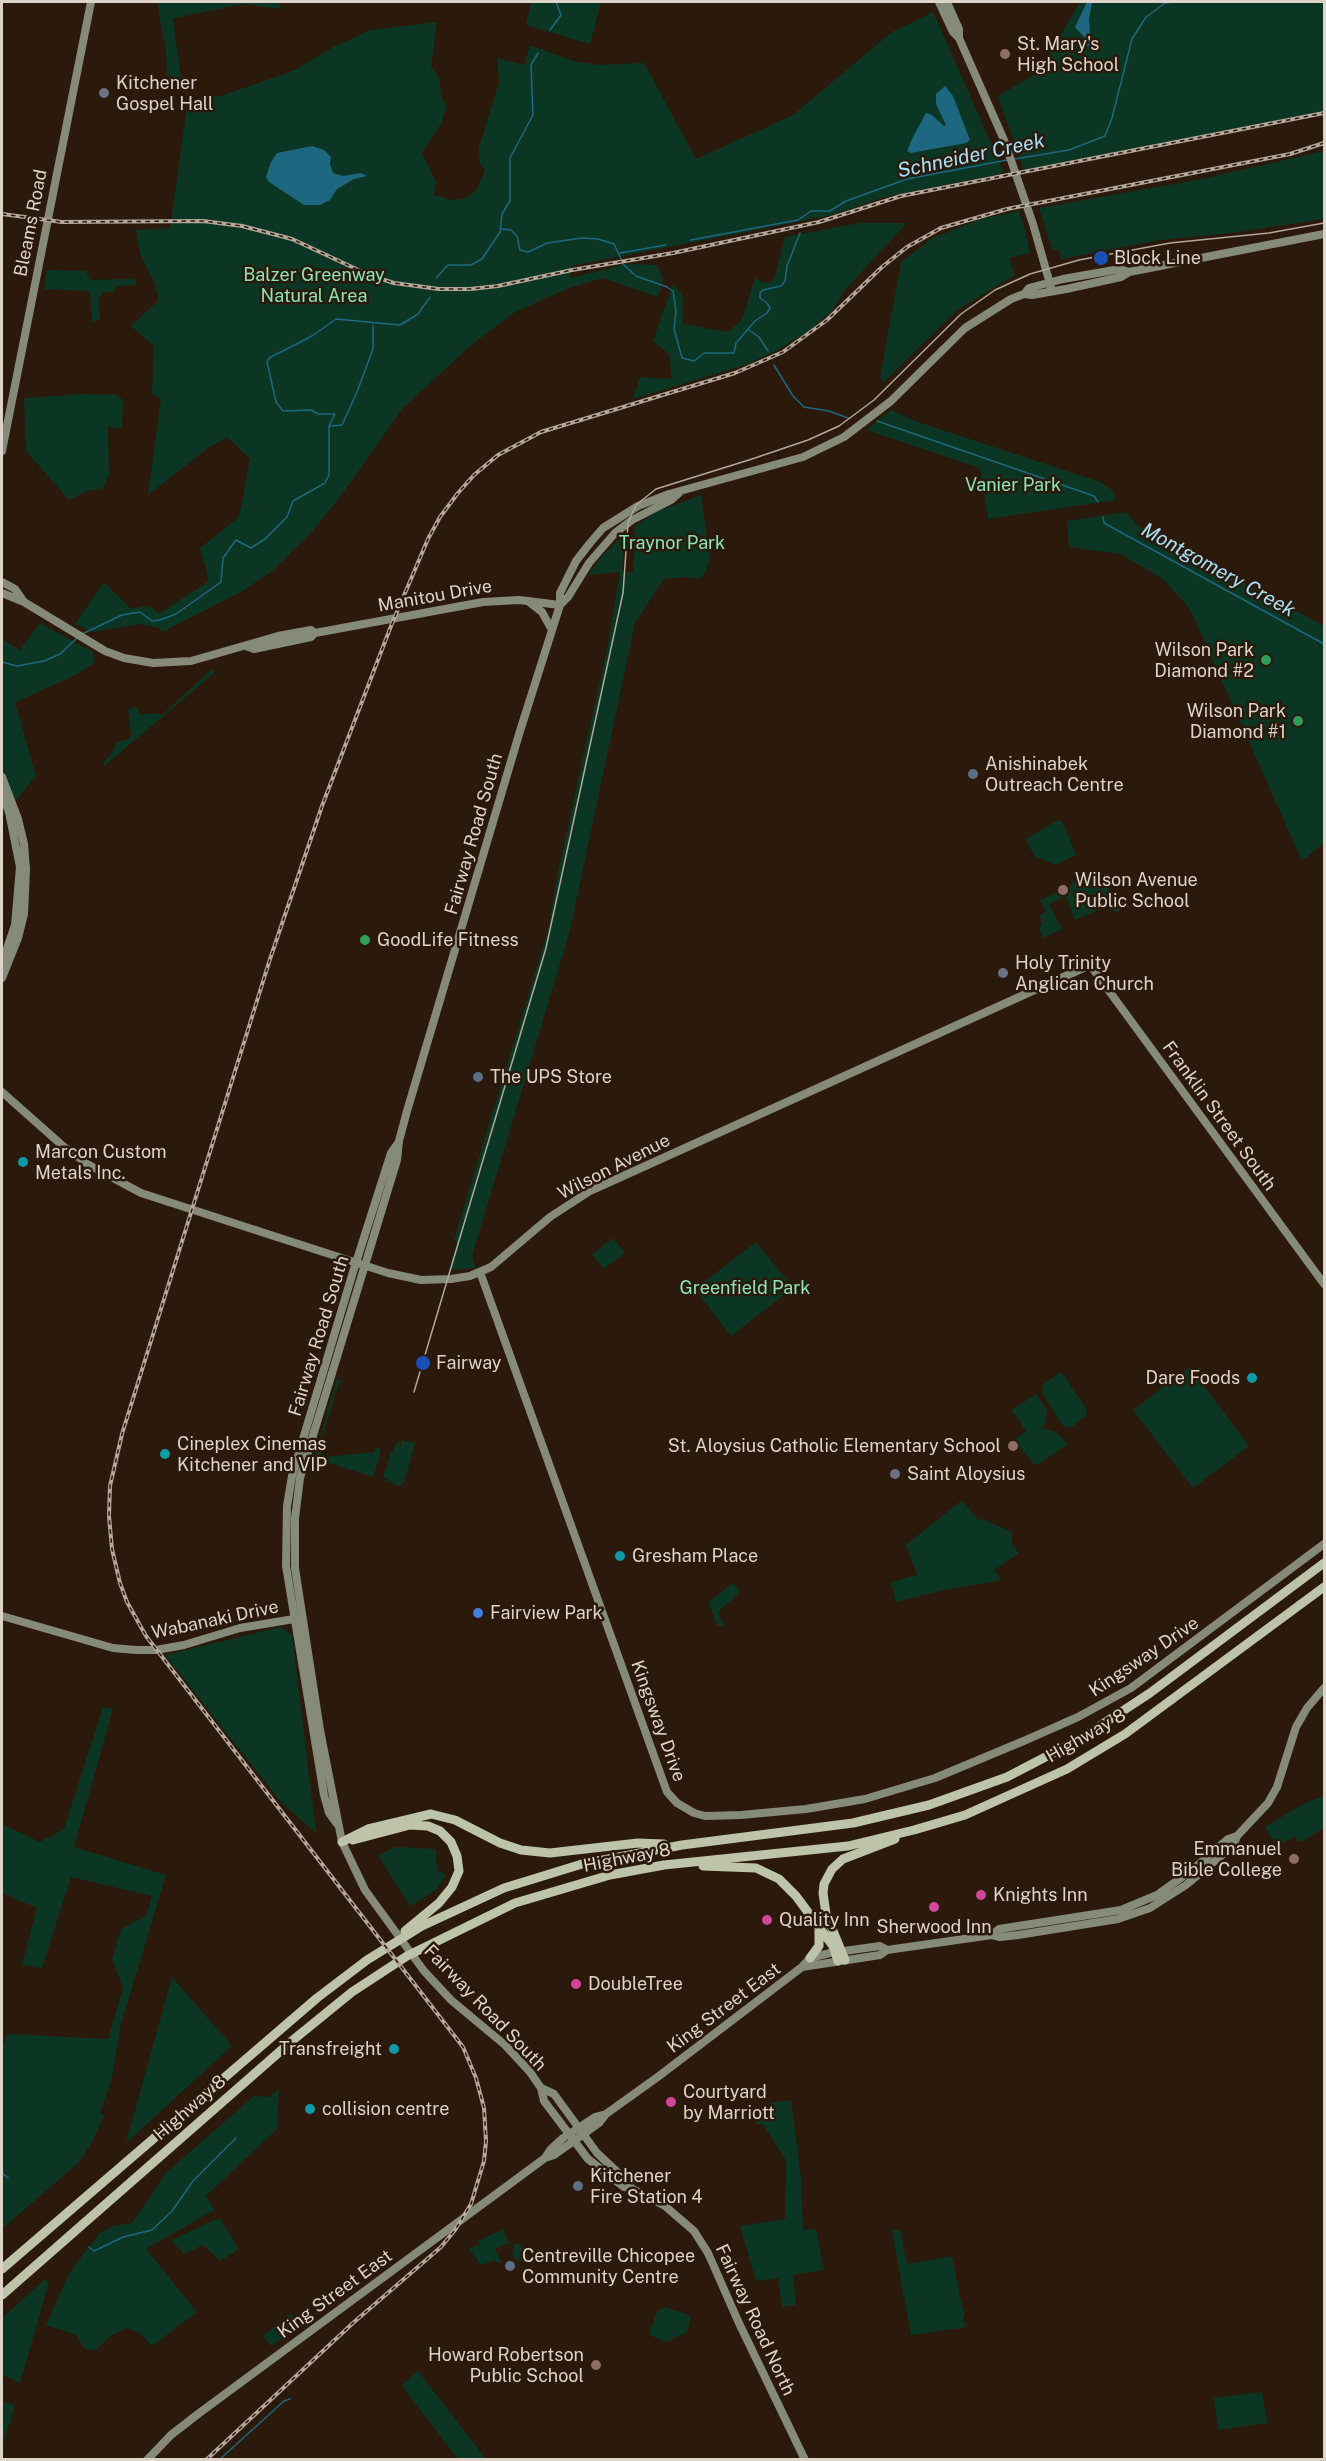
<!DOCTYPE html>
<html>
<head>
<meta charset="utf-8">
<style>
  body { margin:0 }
  #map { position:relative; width:1326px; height:2461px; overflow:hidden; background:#2b1a0b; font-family:"Public Sans",sans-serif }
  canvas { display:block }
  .frame { position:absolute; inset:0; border:3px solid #ded3c9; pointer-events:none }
</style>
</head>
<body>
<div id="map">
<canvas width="1326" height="2461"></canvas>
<div class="frame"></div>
</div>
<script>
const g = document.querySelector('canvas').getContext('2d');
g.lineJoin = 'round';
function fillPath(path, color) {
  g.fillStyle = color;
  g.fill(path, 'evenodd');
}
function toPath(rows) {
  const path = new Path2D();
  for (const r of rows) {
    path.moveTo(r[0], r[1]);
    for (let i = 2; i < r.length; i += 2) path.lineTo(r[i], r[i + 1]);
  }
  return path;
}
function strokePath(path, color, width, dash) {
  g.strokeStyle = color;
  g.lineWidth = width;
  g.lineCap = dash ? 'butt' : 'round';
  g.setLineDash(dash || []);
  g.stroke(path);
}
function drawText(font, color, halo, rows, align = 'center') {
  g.font = font + ' "Public Sans",sans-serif';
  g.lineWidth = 5;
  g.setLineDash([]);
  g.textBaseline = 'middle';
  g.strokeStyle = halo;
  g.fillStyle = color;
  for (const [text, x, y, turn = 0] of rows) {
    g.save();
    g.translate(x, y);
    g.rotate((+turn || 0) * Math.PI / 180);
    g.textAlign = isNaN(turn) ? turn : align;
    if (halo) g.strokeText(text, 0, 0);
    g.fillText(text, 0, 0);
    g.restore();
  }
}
fillPath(toPath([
  [158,2,277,2,281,6,280,9,243,4,173,18,181,78,167,76,166,51,160,20],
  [531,2,601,2,590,44,526,25],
  [1080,2,1324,2,1324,111,1024,170,998,96,1032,76,1052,50],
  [933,12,1004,173,885,197,832,215,571,266,570,278,627,264,657,265,663,280,658,297,603,278,569,288,515,312,470,346,402,409,346,489,312,532,272,571,241,592,162,632,159,628,140,624,93,632,75,624,104,582,131,609,145,606,151,607,159,614,209,581,200,548,239,517,250,459,227,437,208,448,148,495,161,399,152,394,154,346,131,326,159,300,154,282,140,254,136,230,170,228,188,100,221,96,295,70,335,46,371,30,437,22,431,67,439,77,441,95,446,107,442,122,422,153,436,182,434,195,451,200,463,199,476,191,485,170,479,162,479,148,499,82,497,58,524,65,530,45,573,61,598,65,644,63,696,159,793,115,892,32],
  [1324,151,1324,219,1231,233,1161,240,1061,259,1059,251,1052,249,1039,208,1202,179],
  [1019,211,1026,233,1030,253,1009,258,1015,275,957,310,883,383,880,377,901,262,933,238,981,219],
  [859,223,907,223,844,291,832,311,807,332,778,350,745,365,633,399,640,377,672,379,669,354,653,341,673,284,683,296,683,324,728,332,742,320,755,278,764,283,771,282,775,276,785,237],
  [47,270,86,271,90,280,135,279,137,285,117,286,114,292,104,292,98,299,100,319,92,322,90,291,44,289],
  [82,394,117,395,123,400,122,428,108,427,109,474,103,488,87,491,69,500,26,451,24,398],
  [891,410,912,420,1100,482,1112,490,1116,496,1115,500,988,519,980,468,867,430],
  [701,495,710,559,706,571,700,579,685,577,664,579,635,623,570,930,472,1256,475,1268,449,1270,457,1243,454,1241,460,1220,548,930,558,872,608,644,620,572,588,575,604,554,624,535,622,571,633,573,635,526,658,511],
  [1126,512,1138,526,1324,626,1324,843,1302,861,1190,609,1163,579,1120,554,1069,547,1067,521],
  [40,623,93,652,94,663,74,676,15,702,36,776,2,817,2,639,20,650],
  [213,668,214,673,104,766,103,762,110,756,117,742,129,739,131,734,128,710,136,706,140,715,155,713,162,715],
  [1058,820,1062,821,1065,827,1076,855,1055,865,1034,856,1026,839],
  [1089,872,1099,874,1110,892,1113,891,1122,909,1115,913,1110,905,1075,920,1066,896,1049,904,1062,929,1043,938,1038,927,1042,925,1040,915,1046,912,1040,900,1071,886,1077,877],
  [613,1238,625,1253,604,1269,592,1254],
  [756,1242,793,1288,731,1336,695,1289],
  [1190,1367,1249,1446,1193,1488,1133,1410],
  [1060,1373,1063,1374,1087,1410,1085,1417,1070,1428,1063,1426,1042,1393,1043,1384],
  [337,1379,343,1383,339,1383,318,1451,323,1453,325,1457,375,1452,375,1447,379,1448,381,1452,373,1477,314,1458],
  [1036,1394,1047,1410,1045,1425,1041,1428,1056,1432,1068,1444,1039,1464,1034,1464,1014,1440,1026,1431,1012,1410],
  [401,1440,415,1443,405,1480,401,1486,382,1481,383,1479,389,1482,394,1483,383,1477,391,1453,399,1440,401,1448],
  [962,1500,979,1521,982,1519,1012,1532,1012,1544,1019,1553,994,1570,1002,1580,944,1590,896,1602,891,1582,917,1575,906,1545],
  [731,1584,734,1584,740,1592,718,1612,724,1625,720,1626,717,1625,709,1602],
  [281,1627,292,1635,316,1833,281,1802,165,1655],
  [103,1707,113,1709,74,1847,166,1875,121,2024,112,2078,100,2113,104,2116,92,2142,78,2163,2,2229,2,2048,8,2034,108,2039,123,1988,112,1959,121,1929,146,1916,152,1896,71,1877,42,1968,22,1965,37,1908,2,1893,2,1824,40,1842,64,1829],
  [1324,1796,1324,1828,1301,1842,1294,1837,1277,1846,1265,1827,1305,1803],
  [396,1847,436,1849,437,1871,446,1874,437,1889,410,1906,378,1855],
  [172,1977,232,2046,126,2143],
  [279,2089,277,2129,206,2196,214,2210,146,2249,197,2312,152,2346,140,2333,127,2328,110,2336,96,2350,85,2349,76,2335,46,2325,70,2272,99,2234,113,2226,132,2223,166,2173,254,2096,269,2097],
  [791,2100,801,2177,803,2230,816,2229,824,2270,793,2275,796,2305,782,2307,778,2278,756,2281,740,2226,785,2219,786,2160,762,2123,757,2125,753,2119,771,2103],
  [220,2218,239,2249,220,2261,203,2245,184,2254,171,2240],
  [503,2229,509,2243,495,2249,501,2262,497,2263,495,2260,481,2265,469,2249,480,2244,478,2241],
  [900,2229,907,2264,952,2256,963,2311,965,2311,963,2320,967,2327,911,2335,892,2230],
  [517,2243,526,2250,528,2258,527,2261,523,2262,515,2259,512,2254,514,2244],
  [44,2280,49,2282,20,2383,2,2375,2,2318],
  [666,2307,691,2316,687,2332,667,2342,649,2335,657,2311],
  [290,2314,294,2317,299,2326,271,2346,263,2336],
  [418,2371,486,2459,458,2459,402,2386],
  [1262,2392,1267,2423,1218,2430,1214,2398],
  [2,2401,15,2406,2,2446]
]), '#0c3624');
fillPath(toPath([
  [1087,2,1092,3,1089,19,1091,50,1084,42,1085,38,1075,27],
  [945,86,953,96,970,140,966,143,911,153,907,151,912,139,926,113,932,115,944,126,946,125,936,104,936,94],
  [312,146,324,150,331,157,330,164,333,173,343,176,361,173,367,176,354,179,337,189,330,200,320,205,304,205,269,182,266,177,271,162,277,153]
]), '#1e6780');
strokePath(toPath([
  [550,30,561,15,556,2],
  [1015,159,1069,150,1105,136,1112,118,1132,39,1146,17,1165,3,1174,2],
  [501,229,511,230,517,236,520,250,528,252,547,243,582,238,598,239,614,244,621,259],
  [691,240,798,220,811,211,830,211,846,201,907,179,1007,160],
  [620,253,666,245],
  [623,264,636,276,667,287,673,291,676,311,674,329,682,358,694,361,704,353,734,353,736,343,755,321,767,313,770,308,767,303,760,298,760,293,763,290,781,286,785,281,787,266,800,233],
  [436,278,448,265,471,265,482,259,500,232,502,214,510,201,510,158,533,115,531,65,538,53],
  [749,330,759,337,768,351],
  [774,365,793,396,804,407,829,411,848,418],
  [877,421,1094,496,1098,502],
  [330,426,342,425,357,392,373,349,373,325],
  [1103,517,1104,523,1324,644],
  [82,634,122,615,140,612,152,621,160,620,176,614,221,582,223,558,236,540,251,548,265,539,287,517,293,501,325,483,329,475,329,426,335,414,318,414,311,410,283,411,276,402,267,362,269,358,312,336,336,319,400,325,418,314,430,297],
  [2,662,17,666,44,661,60,654,78,637],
  [2,2173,8,2178],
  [89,2247,94,2251,123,2237,152,2230,172,2211,193,2181,236,2138],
  [219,2460,284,2401,290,2399]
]), '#1e6780', 1.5);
strokePath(toPath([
  [939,2,953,32,959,38,1004,140,1033,224,1052,291],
  [947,2,959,29,959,38],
  [1024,294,1029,288,1063,279,1120,269,1129,272],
  [2,451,91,2],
  [2,582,15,589,24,602],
  [2,593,24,602,105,651,124,658,153,663,191,661,278,636,311,630,315,633],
  [528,601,542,612,552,630],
  [560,605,568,597,589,563,615,533,632,520,671,500,679,493],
  [246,646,254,649,311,637,315,633,483,602,519,600,560,605],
  [2,777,18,819,24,844,26,869,24,914,18,938,2,978],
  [2,794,9,812,20,867,15,925,2,963],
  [2,1092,64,1147,89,1165,141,1193,388,1273,421,1280,451,1279,470,1276,491,1267,550,1217,590,1191,1090,965,1324,1284],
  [480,1272,667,1792,677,1803,694,1813,705,1816,741,1815,806,1809,865,1799,935,1778,1026,1740,1078,1717,1131,1688,1324,1544],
  [2,1616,113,1648,136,1650,156,1650,184,1645,240,1628,294,1619],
  [337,1824,329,1813,324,1795,286,1566,287,1506,292,1476,353,1272,391,1153,398,1143],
  [992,1935,1000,1937,1018,1935,1118,1919,1150,1908,1186,1885,1233,1846,1237,1836,1268,1803,1277,1787,1296,1727,1307,1708,1324,1688],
  [802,1967,880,1955,887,1950,992,1935,999,1929,1121,1910,1157,1895,1192,1870,1228,1839,1237,1836],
  [541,2088,554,2094,597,2153,628,2182,631,2188],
  [545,2158,550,2150,563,2138,595,2117,606,2114],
  [147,2460,171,2435,198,2414,545,2158,554,2155,599,2123,606,2114,659,2076,802,1967,810,1958,830,1953,880,1946,887,1950],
  [805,2460,738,2321,708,2253,694,2231,665,2206,631,2188,624,2187,588,2159,544,2101,541,2088,530,2072,505,2045,451,2000,424,1971,365,1890,342,1842,320,1730,295,1568,295,1518,300,1478,397,1160,399,1141,407,1111,520,731,560,605,560,593,576,561,590,543,603,528,638,506,669,494,803,457,844,437,891,401,965,328,1011,299,1024,294,1032,295,1066,289,1121,277,1129,272,1324,234]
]), '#868a79', 8);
strokePath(toPath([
  [353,1840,410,1825,428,1826,440,1831,451,1842,457,1856,459,1871,452,1887,439,1903,405,1931],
  [342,1842,368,1829,431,1814,455,1820,500,1843,521,1850,550,1853,638,1843,664,1844],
  [703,1866,756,1868,779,1879,796,1896,833,1946,838,1961],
  [810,1958,819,1946,819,1928],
  [845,1960,826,1914,823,1893,824,1884,832,1869,843,1859,895,1839],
  [2,2269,317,1998,367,1960,422,1926,504,1888,582,1864,682,1845,853,1823,929,1805,1007,1777,1080,1739,1150,1693,1324,1563],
  [2,2295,293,2040,352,1992,407,1956,515,1903,610,1875,664,1865,848,1846,914,1830,965,1815,1067,1769,1125,1734,1324,1587]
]), '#bdc4aa', 9);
strokePath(toPath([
  [414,1392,546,948,623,593,628,523,636,505,656,489,752,459,808,440,839,426,874,400,961,314,995,290,1030,274,1079,260,1170,243,1269,233,1324,223]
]), '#b3a69b', 1.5);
const rail = toPath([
  [2,214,62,222,203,221,242,226,292,239,369,275,394,283,439,289,470,289,498,286,572,270,673,253,819,222,901,196,1324,113],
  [206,2460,353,2323,441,2247,455,2230,471,2204,484,2161,486,2141,484,2108,476,2078,463,2047,146,1636,127,1602,120,1583,112,1549,109,1516,110,1486,122,1434,270,959,322,806,391,626,428,539,440,517,458,493,474,475,498,455,541,432,735,373,783,352,827,320,882,267,907,247,941,228,1007,209,1290,154,1324,143]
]);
strokePath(rail, '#b3a69b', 4);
strokePath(rail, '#2b1a0b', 1.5, [4.5]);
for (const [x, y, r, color] of [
  [1005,54,6,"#8d6e63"],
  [104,93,6,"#6b7280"],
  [1101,258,8,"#1a4fb4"],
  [1266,660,6,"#2e9e5b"],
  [1298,721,6,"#2e9e5b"],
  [973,774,6,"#5c6f8a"],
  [1063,890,6,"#8d6e63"],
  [365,940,6,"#2e9e5b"],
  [1003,973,6,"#6b7280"],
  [478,1077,6,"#5c6f8a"],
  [23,1162,6,"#0f9aa8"],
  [423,1363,8,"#1a4fb4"],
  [1252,1378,6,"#0f9aa8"],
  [1013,1446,6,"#8d6e63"],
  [165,1454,6,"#0f9aa8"],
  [895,1474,6,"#6b7280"],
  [620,1556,6,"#0f9aa8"],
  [478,1613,6,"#3f7fe0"],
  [1294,1859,6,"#8d6e63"],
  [981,1895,6,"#d1479c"],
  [934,1907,6,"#d1479c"],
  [767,1920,6,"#d1479c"],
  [576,1984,6,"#d1479c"],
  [394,2049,6,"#0f9aa8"],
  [671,2102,6,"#d1479c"],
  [310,2109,6,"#0f9aa8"],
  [578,2186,6,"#5c6f8a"],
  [510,2266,6,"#5c6f8a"],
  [596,2365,6,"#8d6e63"]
]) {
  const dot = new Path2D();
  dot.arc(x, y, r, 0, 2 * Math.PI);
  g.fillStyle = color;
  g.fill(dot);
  strokePath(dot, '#2b1a0b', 2);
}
drawText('18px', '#ded3c9', '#2b1a0b', [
  ["St. Mary's",1017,44],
  ["High School",1017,65],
  ["Kitchener",116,83],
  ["Gospel Hall",116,104],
  ["Block Line",1114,258],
  ["Wilson Park",1254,650,"right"],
  ["Diamond #2",1254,671,"right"],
  ["Wilson Park",1286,711,"right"],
  ["Diamond #1",1286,732,"right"],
  ["Anishinabek",985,764],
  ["Outreach Centre",985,785],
  ["Wilson Avenue",1075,880],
  ["Public School",1075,901],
  ["GoodLife Fitness",377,940],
  ["Holy Trinity",1015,963],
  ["Anglican Church",1015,984],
  ["The UPS Store",490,1077],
  ["Marcon Custom",35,1152],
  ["Metals Inc.",35,1173],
  ["Fairway",436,1363],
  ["Dare Foods",1240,1378,"right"],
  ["Cineplex Cinemas",177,1444],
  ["Kitchener and VIP",177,1465],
  ["St. Aloysius Catholic Elementary School",1001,1446,"right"],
  ["Saint Aloysius",907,1474],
  ["Gresham Place",632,1556],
  ["Fairview Park",490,1613],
  ["Emmanuel",1282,1849,"right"],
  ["Bible College",1282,1870,"right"],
  ["Knights Inn",993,1895],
  ["Quality Inn",779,1920],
  ["Sherwood Inn",934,1927,"center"],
  ["DoubleTree",588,1984],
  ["Transfreight",382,2049,"right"],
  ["Courtyard",683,2092],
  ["by Marriott",683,2113],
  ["collision centre",322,2109],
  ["Kitchener",590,2176],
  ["Fire Station 4",590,2197],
  ["Centreville Chicopee",522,2256],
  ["Community Centre",522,2277],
  ["Howard Robertson",584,2355,"right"],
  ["Public School",584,2376,"right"]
], 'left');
drawText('18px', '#ded3c9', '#2b1a0b', [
  ["Bleams Road",31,223,-79],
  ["Manitou Drive",435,596,-10],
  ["Fairway Road South",474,834,-74],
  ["Franklin Street South",1219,1116,54],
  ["Wilson Avenue",614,1167,-27],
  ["Fairway Road South",319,1336,-73],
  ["Wabanaki Drive",215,1620,-12],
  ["Kingsway Drive",1144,1657,-34],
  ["Kingsway Drive",658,1721,70],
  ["Highway 8",1086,1736,-30],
  ["Highway 8",627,1858,-11],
  ["Fairway Road South",485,2008,46],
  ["King Street East",724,2008,-37],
  ["Highway 8",190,2108,-41],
  ["King Street East",335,2294,-36],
  ["Fairway Road North",755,2320,65]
]);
drawText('18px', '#89e5b8', '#2b1a0b', [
  ["Balzer Greenway",314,275],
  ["Natural Area",314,296],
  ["Vanier Park",1013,485],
  ["Traynor Park",672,543],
  ["Greenfield Park",745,1288]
]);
drawText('italic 20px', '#a7e0f7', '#2b1a0b', [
  ["Schneider Creek",971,156,-12],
  ["Montgomery Creek",1218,570,29]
]);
</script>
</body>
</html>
